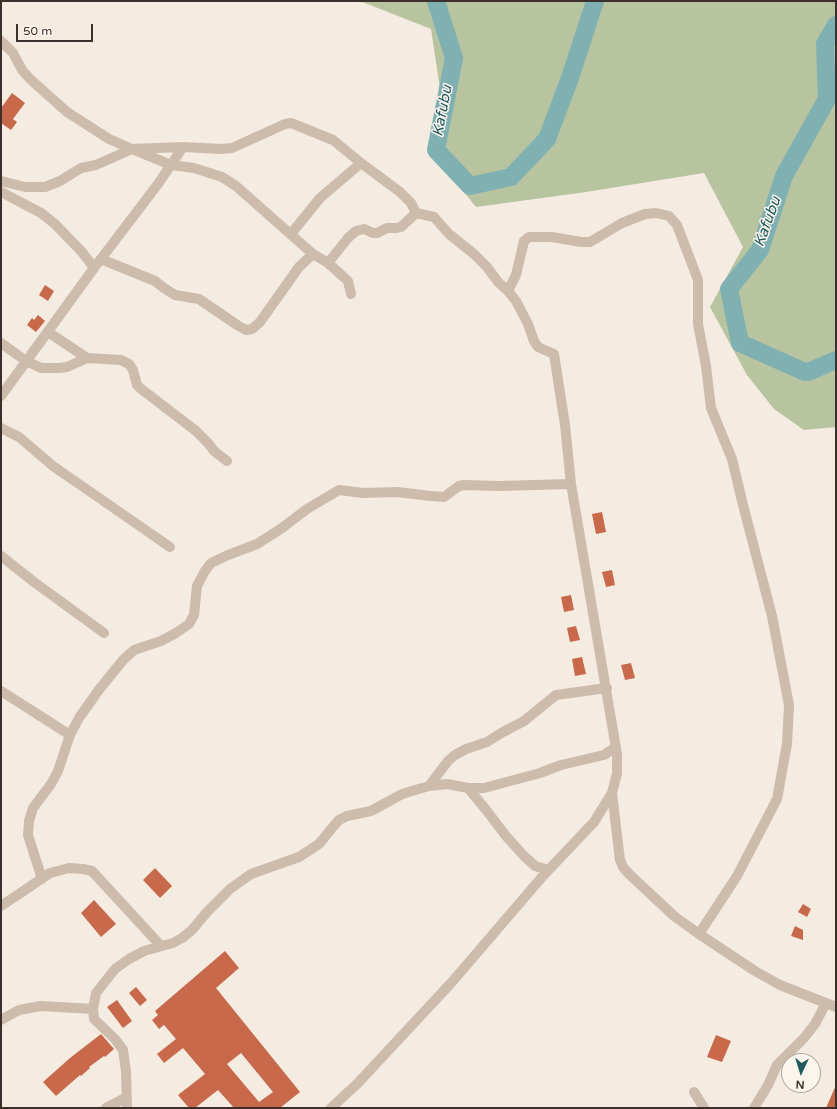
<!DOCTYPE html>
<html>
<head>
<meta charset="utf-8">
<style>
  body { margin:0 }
  #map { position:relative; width:837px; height:1109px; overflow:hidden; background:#f4ebe1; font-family:"Varela Round",sans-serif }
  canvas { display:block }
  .frame { position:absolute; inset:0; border:2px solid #3b302b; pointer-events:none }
  .north { position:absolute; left:781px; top:1053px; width:40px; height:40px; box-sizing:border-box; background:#fbf5ee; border:1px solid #aea6a0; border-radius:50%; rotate:184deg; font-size:11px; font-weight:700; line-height:16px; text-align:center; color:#3b302b }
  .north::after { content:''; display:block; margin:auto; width:14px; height:18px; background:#1f5a5e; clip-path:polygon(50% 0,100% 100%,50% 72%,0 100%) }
  .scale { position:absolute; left:16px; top:24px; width:77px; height:18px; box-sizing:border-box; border:2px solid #3b302b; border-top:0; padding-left:5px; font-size:12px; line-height:14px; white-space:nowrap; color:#3b302b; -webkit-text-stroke:3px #fbf5ee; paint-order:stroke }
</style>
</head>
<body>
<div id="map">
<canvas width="837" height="1109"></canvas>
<div class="frame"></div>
<div class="north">N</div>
<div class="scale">50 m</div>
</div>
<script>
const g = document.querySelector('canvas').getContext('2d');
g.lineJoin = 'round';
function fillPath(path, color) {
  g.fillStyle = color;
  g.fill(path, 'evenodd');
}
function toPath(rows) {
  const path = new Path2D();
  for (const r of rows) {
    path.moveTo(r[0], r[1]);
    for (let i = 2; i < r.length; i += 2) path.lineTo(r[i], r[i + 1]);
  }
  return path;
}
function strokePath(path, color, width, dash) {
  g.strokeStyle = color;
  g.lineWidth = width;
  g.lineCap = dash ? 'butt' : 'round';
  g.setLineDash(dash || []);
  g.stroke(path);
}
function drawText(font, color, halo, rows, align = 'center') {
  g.font = font + ' "Varela Round",sans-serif';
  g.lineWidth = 3;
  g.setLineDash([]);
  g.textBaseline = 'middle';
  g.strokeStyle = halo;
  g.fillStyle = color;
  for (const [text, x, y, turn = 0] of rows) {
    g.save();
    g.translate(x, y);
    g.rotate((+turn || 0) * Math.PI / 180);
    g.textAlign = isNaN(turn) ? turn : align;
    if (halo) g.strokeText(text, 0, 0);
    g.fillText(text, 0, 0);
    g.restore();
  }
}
fillPath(toPath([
  [357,1,836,1,836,427,804,430,774,409,747,375,710,307,743,247,704,173,586,192,476,207,447,171,444,115,431,29,365,3]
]), '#b8c4a0');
strokePath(toPath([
  [436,1,454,58,436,150,470,186,511,177,547,139,570,78,595,1],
  [836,25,825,44,827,99,784,176,760,250,729,289,740,343,805,372,808,372,836,360]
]), '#7fb0b2', 18);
fillPath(toPath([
  [12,93,25,103,13,119,17,122,11,130,1,123,1,108],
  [45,285,54,291,48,301,39,295],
  [38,315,45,321,36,332,27,325,32,318,34,320],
  [602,512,606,532,596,534,592,514],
  [612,570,615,585,606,587,602,572],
  [571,595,574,610,564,612,561,597],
  [576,626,580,640,570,642,567,628],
  [582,657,586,674,575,676,572,659],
  [631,663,635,678,625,680,621,665],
  [155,868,172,886,160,898,143,880],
  [94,900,116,924,101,937,81,913],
  [803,904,811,909,807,917,798,912],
  [795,926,803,930,803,940,791,936],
  [225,951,239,968,216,988,300,1092,280,1108,234,1108,218,1090,195,1108,189,1108,178,1095,205,1074,183,1048,164,1063,157,1054,176,1039,164,1025,159,1029,152,1020,158,1015,155,1011],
  [241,1053,273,1092,259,1102,227,1064],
  [136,987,147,1000,140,1006,129,993],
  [117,1000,132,1021,123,1028,107,1007],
  [101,1034,114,1049,105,1057,104,1056,89,1067,90,1068,81,1076,80,1075,56,1096,43,1082,70,1058],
  [716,1035,731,1041,722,1062,707,1057],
  [836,1085,836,1108,826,1108]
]), '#c8694b');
strokePath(toPath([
  [1,41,13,53,22,70,30,79,67,112,109,139,132,149,171,165,194,168,222,177,236,186,313,254,328,263,348,238,356,231,364,229,373,233,377,233,387,228,397,228,401,227,416,213],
  [1,181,25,187,45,187,60,181,81,168,96,165,132,149,183,147,221,149,232,148,285,124,291,123,333,140,361,163,400,192,411,203,416,213,434,217,449,234,474,254,487,267,498,282,508,291,516,301,528,324,534,341,538,347,554,354,565,425,571,484,617,754,617,773,612,793,620,860,623,867,628,873,674,916,699,934,755,971,780,985,836,1007],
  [1,192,41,213,55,224,82,252,94,268],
  [291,234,320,198,361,163],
  [101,259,155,281,164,288,175,295,199,299,237,325,246,330,252,329,260,322,299,267,313,254],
  [328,263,348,281,351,294],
  [508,291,516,275,524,241,529,237,552,237,581,242,590,242,622,223,645,214,656,213,669,216,677,225,698,280,698,324,706,366,711,408,732,459,743,505,772,616,789,705,787,744,777,799,737,876,699,934],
  [48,332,87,358],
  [1,343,26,361,41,368,59,368,67,367,87,358,121,360,129,364,133,370,137,385,140,388,196,431,208,443,214,451,227,461],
  [1,396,94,268,158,184,183,147],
  [1,428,19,437,53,466,170,547],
  [1,556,34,582,104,633],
  [1,691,70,735],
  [429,786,448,761,455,755,466,749,487,742,503,732,524,721,556,695,607,688],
  [468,788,487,811,506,836,524,856,535,866,549,870],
  [42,879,28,835,29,821,33,808,51,784,58,771,70,735,79,718,98,691,123,660,134,650,161,641,176,633,189,624,194,615,197,586,205,571,211,563,228,555,257,544,282,528,307,509,339,490,363,493,397,492,431,496,444,497,459,486,464,485,499,486,571,484],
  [1,906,50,873,69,868,83,869,92,871,161,946],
  [1,1020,19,1010,41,1006,93,1009],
  [694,1092,704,1108],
  [106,1108,127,1097],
  [127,1108,126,1071,123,1050,115,1039,94,1019,93,1009,96,993,115,969,129,959,144,951,173,943,182,938,192,930,207,912,230,889,251,874,299,857,319,844,332,828,339,820,347,816,371,811,402,794,429,786,447,784,468,788,484,788,540,773,561,765,604,755,616,747],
  [331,1108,357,1084,452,982,542,877,594,822,612,793],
  [754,1108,768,1085,777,1065,804,1038,815,1024,826,1003]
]), '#cdbbac', 10);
drawText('italic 15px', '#1f5a5e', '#fbf5ee', [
  ["Kafubu",443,111,-79],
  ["Kafubu",768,222,-70]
]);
</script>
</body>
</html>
